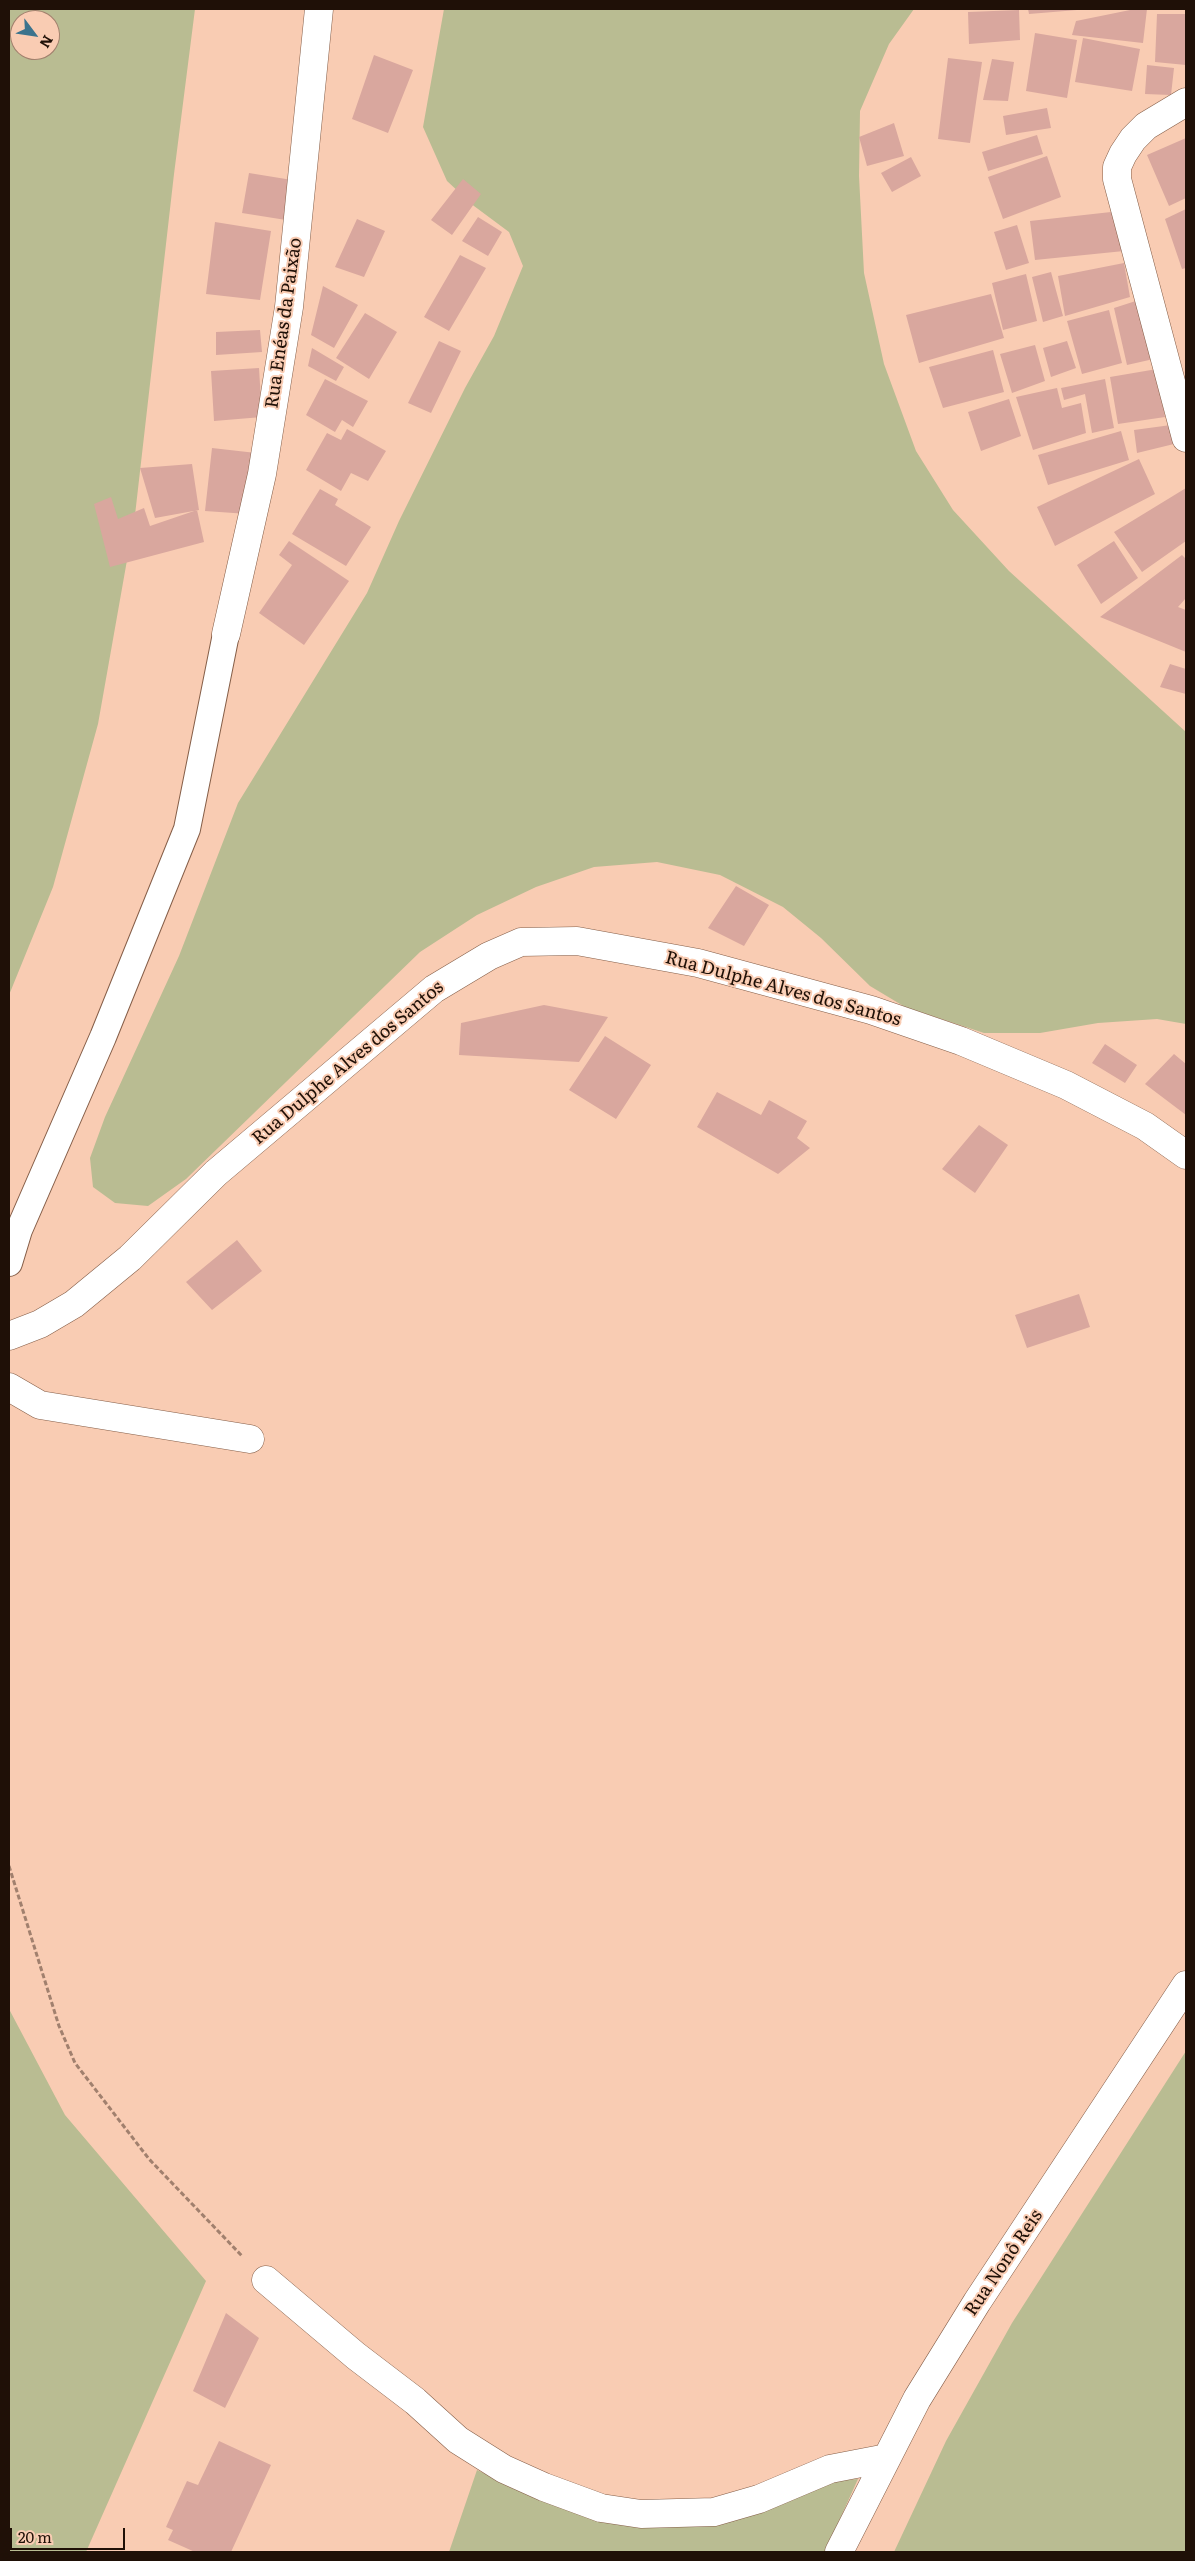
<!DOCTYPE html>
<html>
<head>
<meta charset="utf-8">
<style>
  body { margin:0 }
  #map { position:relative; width:1195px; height:2561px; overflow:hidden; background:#f9ccb3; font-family:Literata,serif }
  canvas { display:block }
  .frame { position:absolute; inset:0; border:10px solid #1f1007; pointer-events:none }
  .north { position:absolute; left:10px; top:10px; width:50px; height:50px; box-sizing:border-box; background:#f9ccb3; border:1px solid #a2816e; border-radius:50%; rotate:121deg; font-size:14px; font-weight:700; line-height:20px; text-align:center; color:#1f1007 }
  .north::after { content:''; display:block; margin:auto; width:18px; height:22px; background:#3b738d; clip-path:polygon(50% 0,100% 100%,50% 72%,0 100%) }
  .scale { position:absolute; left:10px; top:2528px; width:115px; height:22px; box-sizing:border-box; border:2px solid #1f1007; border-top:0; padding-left:6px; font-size:15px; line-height:18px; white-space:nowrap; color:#1f1007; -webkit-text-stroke:4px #f9ccb3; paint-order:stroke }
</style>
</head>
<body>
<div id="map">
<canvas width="1195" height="2561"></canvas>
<div class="frame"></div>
<div class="north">N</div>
<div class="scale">20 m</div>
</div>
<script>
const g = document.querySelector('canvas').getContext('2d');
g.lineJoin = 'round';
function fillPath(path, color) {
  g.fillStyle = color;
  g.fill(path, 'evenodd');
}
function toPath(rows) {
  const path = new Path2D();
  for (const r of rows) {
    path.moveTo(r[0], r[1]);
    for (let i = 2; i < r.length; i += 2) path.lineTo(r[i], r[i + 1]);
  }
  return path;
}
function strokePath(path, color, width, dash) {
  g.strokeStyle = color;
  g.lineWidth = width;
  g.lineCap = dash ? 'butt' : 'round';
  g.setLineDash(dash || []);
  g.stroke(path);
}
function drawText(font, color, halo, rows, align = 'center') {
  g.font = font + ' Literata,serif';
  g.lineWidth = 4;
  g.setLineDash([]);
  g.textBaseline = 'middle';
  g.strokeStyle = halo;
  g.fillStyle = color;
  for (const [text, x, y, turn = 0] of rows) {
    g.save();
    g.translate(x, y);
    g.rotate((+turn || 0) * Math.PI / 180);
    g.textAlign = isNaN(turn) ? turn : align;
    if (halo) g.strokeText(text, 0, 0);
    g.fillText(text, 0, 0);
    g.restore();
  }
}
fillPath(toPath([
  [9,9,195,9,174,174,135,515,98,724,53,887,9,995],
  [20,20,50,20,50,50,20,50],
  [444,9,914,9,889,44,860,111,859,176,864,273,884,364,916,451,953,510,1009,571,1186,732,1186,1024,1157,1019,1098,1023,1040,1033,984,1033,905,1007,870,986,821,938,783,907,720,875,657,862,594,867,536,887,477,915,420,952,186,1179,148,1206,115,1203,93,1187,90,1158,105,1117,179,956,238,803,367,593,399,521,465,388,494,336,523,266,509,232,474,206,447,181,423,127],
  [9,2009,65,2115,206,2281,86,2552,9,2552],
  [1186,2051,1186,2552,894,2552,946,2441,1012,2323],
  [477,2470,545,2502,585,2514,630,2523,828,2481,858,2479,825,2552,449,2552]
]), '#b9bc92');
fillPath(toPath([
  [1028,9,1077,9,1077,10,1029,14],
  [1135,9,1147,9,1143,43,1072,35,1076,21],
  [1019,10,1020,40,969,44,968,12],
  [1157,14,1186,14,1186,65,1155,62],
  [1035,33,1077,40,1067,98,1026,91],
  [1083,38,1140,49,1132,91,1075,82],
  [374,55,413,70,388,133,352,119],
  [948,58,982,62,970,143,938,139],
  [992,59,1014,62,1008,101,983,100],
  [1147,65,1174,68,1171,95,1145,94],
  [1047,108,1051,128,1006,135,1003,116],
  [894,123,904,156,867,166,859,137],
  [1037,135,1043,154,988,171,982,152],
  [1186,138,1186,198,1169,206,1147,155],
  [1047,156,1061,197,1003,219,988,177],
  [911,157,921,176,892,192,881,173],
  [249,173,292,180,286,220,242,213],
  [463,179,481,194,452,235,431,220],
  [1186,209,1186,268,1182,269,1165,219],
  [1120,211,1124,251,1035,260,1030,221],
  [478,217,502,232,488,256,462,241],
  [357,219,385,231,364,277,335,267],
  [215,222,271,231,260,300,206,294],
  [1017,225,1029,263,1006,270,994,232],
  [460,255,486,268,449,331,424,317],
  [1124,263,1130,297,1065,316,1058,276],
  [1051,272,1063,316,1043,322,1032,277],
  [1026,274,1037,321,1003,330,992,283],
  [323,286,358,305,334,348,311,335],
  [991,294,1004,338,919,363,906,315],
  [1142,299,1158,358,1127,365,1114,308],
  [1109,310,1122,363,1082,374,1067,321],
  [365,313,397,332,369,379,336,358],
  [260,330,262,352,216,355,216,332],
  [439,341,461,351,431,413,408,403],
  [1067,341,1076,368,1051,377,1043,348],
  [1035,345,1045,381,1012,393,1000,354],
  [312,348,344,367,336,381,308,366],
  [993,350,1004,392,943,408,929,367],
  [259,368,262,417,214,421,211,371],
  [1157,369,1165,417,1118,424,1110,377],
  [325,379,368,401,353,427,342,420,335,432,306,415],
  [1105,379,1114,428,1092,433,1085,394,1064,400,1061,388],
  [1057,388,1062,408,1081,403,1086,433,1033,450,1016,397],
  [1009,399,1021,436,981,451,968,412],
  [1171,425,1174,444,1137,453,1134,430],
  [347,429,386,451,368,481,351,473,341,491,306,470,327,433,341,440],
  [1121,431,1129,460,1048,485,1038,455],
  [212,448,256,453,248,514,205,511],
  [1139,459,1155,494,1055,546,1037,507],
  [192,464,199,510,155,518,140,468],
  [1186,488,1186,541,1142,572,1114,532],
  [320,489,338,499,335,505,371,527,346,566,292,534],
  [111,497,118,519,144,508,150,526,197,510,204,542,110,567,94,504],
  [289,541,349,581,304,645,259,613,292,565,279,555],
  [1114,541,1138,578,1101,604,1077,565],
  [1182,555,1186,559,1186,598,1178,607,1186,610,1186,652,1100,617],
  [1170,664,1186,669,1186,694,1160,687],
  [736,886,769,905,744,946,708,928],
  [544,1005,608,1017,579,1062,459,1055,461,1023],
  [605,1036,651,1065,616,1119,569,1090],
  [1105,1044,1137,1065,1125,1083,1092,1063],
  [1174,1054,1186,1064,1186,1115,1145,1084],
  [717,1092,761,1115,769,1100,807,1121,797,1138,810,1148,778,1174,697,1127],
  [979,1125,1008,1145,975,1193,942,1169],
  [237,1240,262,1271,212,1310,186,1282],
  [1079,1294,1090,1327,1027,1348,1015,1315],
  [226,2313,259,2338,225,2408,193,2391],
  [219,2441,271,2465,231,2552,195,2552,168,2540,173,2530,166,2527,187,2481,198,2485]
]), '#d9a79e');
const pedestrian = toPath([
  [9,1263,19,1230,103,1037,187,829,226,634]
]);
const minor = toPath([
  [1186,102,1146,126,1133,139,1123,154,1117,167,1117,179,1186,438],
  [226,634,262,474,289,307,319,9],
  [9,1336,40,1324,74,1304,130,1258,216,1173,434,989,489,956,521,942,577,941,698,963,871,1010,961,1041,1066,1085,1145,1126,1186,1155],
  [9,1387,40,1405,250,1439],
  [266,2280,356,2356,415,2401,458,2440,504,2469,544,2487,601,2508,641,2514,714,2512,759,2499,830,2469,887,2458],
  [839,2552,917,2399,977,2302,1186,1985]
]);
strokePath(pedestrian, '#855e48', 28);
strokePath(minor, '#855e48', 29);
strokePath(toPath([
  [9,1866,59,2026,75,2063,149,2159,242,2256]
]), '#a1806e', 3, [5, 2.5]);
strokePath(pedestrian, '#fff', 26);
strokePath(minor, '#fff', 28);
drawText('18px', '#1f1007', '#f9ccb3', [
  ["Rua Enéas da Paixão",284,323,-82],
  ["Rua Dulphe Alves dos Santos",783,989,15],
  ["Rua Dulphe Alves dos Santos",348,1063,-40],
  ["Rua Nonô Reis",1004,2263,-56]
]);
</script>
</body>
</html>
